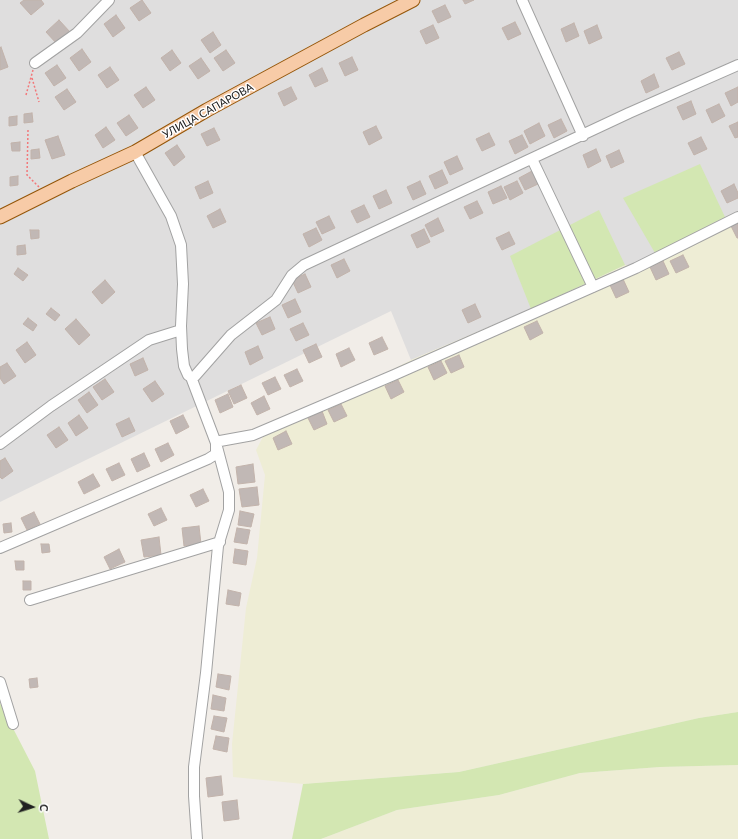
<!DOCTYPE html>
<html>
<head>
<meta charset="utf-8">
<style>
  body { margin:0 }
  #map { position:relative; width:738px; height:839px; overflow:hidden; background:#f1ede8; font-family:Lato,sans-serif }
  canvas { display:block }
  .north { position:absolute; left:12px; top:787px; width:40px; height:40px; -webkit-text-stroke:3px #fff; paint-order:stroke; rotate:94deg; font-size:11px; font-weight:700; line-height:16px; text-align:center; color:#212121 }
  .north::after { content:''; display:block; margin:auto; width:14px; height:18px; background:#212121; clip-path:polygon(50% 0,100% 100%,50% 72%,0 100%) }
</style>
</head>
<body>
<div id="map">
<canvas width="738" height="839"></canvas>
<div class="north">С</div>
</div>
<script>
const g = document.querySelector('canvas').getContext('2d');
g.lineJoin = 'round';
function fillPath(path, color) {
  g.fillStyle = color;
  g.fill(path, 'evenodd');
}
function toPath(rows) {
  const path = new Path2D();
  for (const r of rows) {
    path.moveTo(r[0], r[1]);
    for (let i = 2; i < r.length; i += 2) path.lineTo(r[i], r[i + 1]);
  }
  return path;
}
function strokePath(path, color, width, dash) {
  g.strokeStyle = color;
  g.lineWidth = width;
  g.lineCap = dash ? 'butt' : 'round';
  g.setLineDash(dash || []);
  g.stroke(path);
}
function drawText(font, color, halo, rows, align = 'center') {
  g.font = font + ' Lato,sans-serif';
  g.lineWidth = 3;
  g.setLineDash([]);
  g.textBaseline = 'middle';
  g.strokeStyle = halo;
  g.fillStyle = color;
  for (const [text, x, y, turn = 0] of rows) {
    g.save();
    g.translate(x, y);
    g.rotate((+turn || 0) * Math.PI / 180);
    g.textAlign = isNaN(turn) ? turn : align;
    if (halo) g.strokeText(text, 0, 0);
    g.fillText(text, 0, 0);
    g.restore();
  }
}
fillPath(toPath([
  [0,0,738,0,738,211,655,253,634,266,625,265,531,309,411,360,391,311,0,502]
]), '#dfdede');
fillPath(toPath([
  [738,211,738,712,699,718,459,772,303,784,233,777,232,744,246,608,257,558,265,475,256,450,264,435,411,360,531,309,625,265,634,266,655,253],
  [734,765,738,765,738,839,321,839,397,810,499,795,580,773,660,767]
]), '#eeedd5');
fillPath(toPath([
  [700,164,725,217,655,253,623,198],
  [599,210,625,265,531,309,510,256],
  [0,703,35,771,49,839,0,839],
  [738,712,738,765,660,767,580,773,499,795,397,810,321,839,292,839,303,784,459,772,699,718]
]), '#d3e7b2');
const building = toPath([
  [24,0,41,0,44,4,31,15,20,3,24,0],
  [142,0,151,13,139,21,130,8,142,0],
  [463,0,474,0,465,4,463,0],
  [445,5,451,17,438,23,432,11,445,5],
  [116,15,125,28,113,37,104,24,116,15],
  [59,20,70,32,57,44,46,32,59,20],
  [515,22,521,34,508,40,502,28,515,22],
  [574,23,579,36,566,42,561,29,574,23],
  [433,25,439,38,426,44,420,31,433,25],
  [597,25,602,38,589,44,584,31,597,25],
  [213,32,221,45,210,53,201,40,213,32],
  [1,47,8,67,0,70,0,48,1,47],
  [82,49,91,62,79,71,70,58,82,49],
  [172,50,181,63,170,71,161,58,172,50],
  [226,50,235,63,223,71,214,58,226,50],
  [679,52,685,64,672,70,666,58,679,52],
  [352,57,358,70,345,76,339,63,352,57],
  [201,58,210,71,198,79,189,66,201,58],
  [57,65,66,78,54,86,45,73,57,65],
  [110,67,119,80,107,88,98,75,110,67],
  [322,68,328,81,315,87,309,75,322,68],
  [654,74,659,87,646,93,641,81,654,74],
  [146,87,155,100,143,108,134,95,146,87],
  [291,87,297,99,284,106,278,93,291,87],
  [738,87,738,102,731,106,725,93,738,87],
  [67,89,76,102,64,110,55,97,67,89],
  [691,101,696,114,683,120,677,107,691,101],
  [719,104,725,116,712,123,706,110,719,104],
  [32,113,33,122,24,123,24,114,32,113],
  [129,115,138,128,126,136,117,123,129,115],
  [17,116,17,125,9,126,9,117,17,116],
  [561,119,567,131,554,138,548,125,561,119],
  [738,122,738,137,735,138,729,126,738,122],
  [539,123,545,136,530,144,524,131,539,123],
  [376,126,382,138,369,145,363,132,376,126],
  [106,127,115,140,103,148,95,135,106,127],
  [214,128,220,140,207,146,201,134,214,128],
  [489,133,495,145,482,151,476,139,489,133],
  [522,135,528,147,515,154,509,141,522,135],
  [58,136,65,155,52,159,45,140,58,136],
  [701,137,707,149,694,155,688,143,701,137],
  [20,142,20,151,12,151,11,143,20,142],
  [177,145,185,157,174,166,165,153,177,145],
  [39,149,40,158,31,159,31,150,39,149],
  [596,149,601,161,588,168,583,155,596,149],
  [619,150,624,162,611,168,606,156,619,150],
  [457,156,463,169,450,175,444,162,457,156],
  [442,170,448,183,435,189,429,176,442,170],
  [532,171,538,184,525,190,519,178,532,171],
  [18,176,18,185,10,186,10,177,18,176],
  [208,181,213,193,200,199,195,187,208,181],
  [420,181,426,194,413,200,407,187,420,181],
  [517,181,523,193,510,200,504,187,517,181],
  [734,184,738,193,738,198,727,203,721,191,734,184],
  [501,186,507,198,493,204,488,192,501,186],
  [386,190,392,203,379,209,373,196,386,190],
  [477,201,483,213,470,219,464,207,477,201],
  [364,205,370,217,357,223,351,211,364,205],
  [220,209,226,222,213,228,207,216,220,209],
  [329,216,335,228,322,234,316,222,329,216],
  [438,218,444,231,431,237,425,225,438,218],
  [738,222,738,238,737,238,731,226,738,222],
  [316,228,322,240,309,247,303,234,316,228],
  [424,229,430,242,417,248,411,235,424,229],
  [30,230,39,230,39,238,31,239,30,230],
  [509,232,515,244,502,250,496,238,509,232],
  [25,245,26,254,17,255,17,246,25,245],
  [683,255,689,267,676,273,670,261,683,255],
  [344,259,350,271,337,278,331,265,344,259],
  [663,261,669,274,656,280,650,267,663,261],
  [18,268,28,275,23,281,14,274,18,268],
  [305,274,311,287,298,293,292,280,305,274],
  [623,279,629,292,616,298,610,285,623,279],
  [105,280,115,292,102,304,92,292,105,280],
  [295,299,301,312,288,318,282,305,295,299],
  [475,304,481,317,468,323,462,310,475,304],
  [51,308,60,315,55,321,46,314,51,308],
  [270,317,275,329,262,335,256,323,270,317],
  [28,318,37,325,33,331,23,324,28,318],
  [76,319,90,335,79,345,65,329,76,319],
  [537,321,543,333,530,340,524,327,537,321],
  [303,323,309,335,296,341,290,329,303,323],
  [382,337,388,349,374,355,369,343,382,337],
  [27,342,36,355,25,363,16,350,27,342],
  [316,344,322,357,309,363,303,350,316,344],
  [258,346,263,358,250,365,245,352,258,346],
  [349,348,355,360,341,367,336,354,349,348],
  [459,355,464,367,451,373,445,361,459,355],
  [143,358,148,370,135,376,130,364,143,358],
  [441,361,447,373,434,380,428,367,441,361],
  [7,363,16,376,4,384,0,378,0,367,7,363],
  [297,369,303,381,290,387,284,375,297,369],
  [275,377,281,389,268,395,262,383,275,377],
  [105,379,114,392,102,400,93,387,105,379],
  [398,380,404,392,391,399,385,386,398,380],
  [155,381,164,394,152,402,143,389,155,381],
  [241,385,247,398,234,404,228,391,241,385],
  [89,392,98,405,87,413,78,400,89,392],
  [228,394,233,407,220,413,215,400,228,394],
  [264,396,270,409,257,415,251,403,264,396],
  [341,404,347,416,334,422,328,410,341,404],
  [322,411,327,424,314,430,308,418,322,411],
  [79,415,88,428,76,436,68,423,79,415],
  [183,415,189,427,176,434,170,421,183,415],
  [129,418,135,431,122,437,116,424,129,418],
  [59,427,68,440,56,448,47,435,59,427],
  [286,431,292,444,278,450,273,438,286,431],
  [168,443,174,455,161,462,155,449,168,443],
  [144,453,150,466,137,472,131,459,144,453],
  [5,458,13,471,2,479,0,477,0,461,5,458],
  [119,463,125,475,112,481,106,469,119,463],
  [253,464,255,482,238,484,236,467,253,464],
  [93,474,100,486,84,494,78,482,93,474],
  [257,487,259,505,242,507,239,489,257,487],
  [203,489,209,501,196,507,190,495,203,489],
  [161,508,167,520,154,526,148,514,161,508],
  [240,511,254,514,251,527,238,525,240,511],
  [34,512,40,524,27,530,21,518,34,512],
  [11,523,12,532,4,533,3,524,11,523],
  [199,526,201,544,184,546,182,528,199,526],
  [237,528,250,530,247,544,234,542,237,528],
  [159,537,161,555,144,557,141,540,159,537],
  [41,544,49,544,50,552,42,553,41,544],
  [119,549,125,562,110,569,104,557,119,549],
  [235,549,248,551,246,565,233,563,235,549],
  [15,561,24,561,24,570,16,570,15,561],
  [23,581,31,581,31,590,23,590,23,581],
  [228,590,241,593,239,606,226,604,228,590],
  [218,674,231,676,229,690,216,687,218,674],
  [37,678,38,687,30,688,29,679,37,678],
  [213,695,226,698,224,711,211,709,213,695],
  [214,716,227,718,224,732,211,729,214,716],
  [216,736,229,738,227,752,213,749,216,736],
  [221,776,223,795,208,797,206,778,221,776],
  [237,800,239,819,224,821,222,802,237,800]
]);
fillPath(building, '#c1b8b5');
strokePath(building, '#c2b3ab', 1);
const minor = toPath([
  [522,0,583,136],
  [35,63,77,33,109,0],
  [135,152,171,216,181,245,183,284,181,326,182,349,184,366,188,375,191,377,195,376,231,335,276,300,292,275,304,265,629,113,738,65],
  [532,159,593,287],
  [191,377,216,443,229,492,229,510,218,546,206,673,194,767,194,796,197,839],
  [0,444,51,406,149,340,181,330],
  [0,548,208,459,216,454,216,443,220,441,253,435,394,375,636,268,738,217],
  [30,600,220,542],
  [0,682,13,724]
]);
const major = toPath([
  [0,217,72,181,135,152,207,110,364,25,413,0]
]);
strokePath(minor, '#a2a2a2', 12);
strokePath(major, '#955609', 15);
strokePath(toPath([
  [32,78,39,102],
  [26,95,33,70],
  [28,130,27,175,39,187]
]), '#f2787a', 1.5, [2, 2]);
strokePath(minor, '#fff', 10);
strokePath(major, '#f7cba7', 13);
drawText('11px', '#212121', '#fff', [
  ["УЛИЦА САПАРОВА",208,111,-29]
]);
</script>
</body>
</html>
